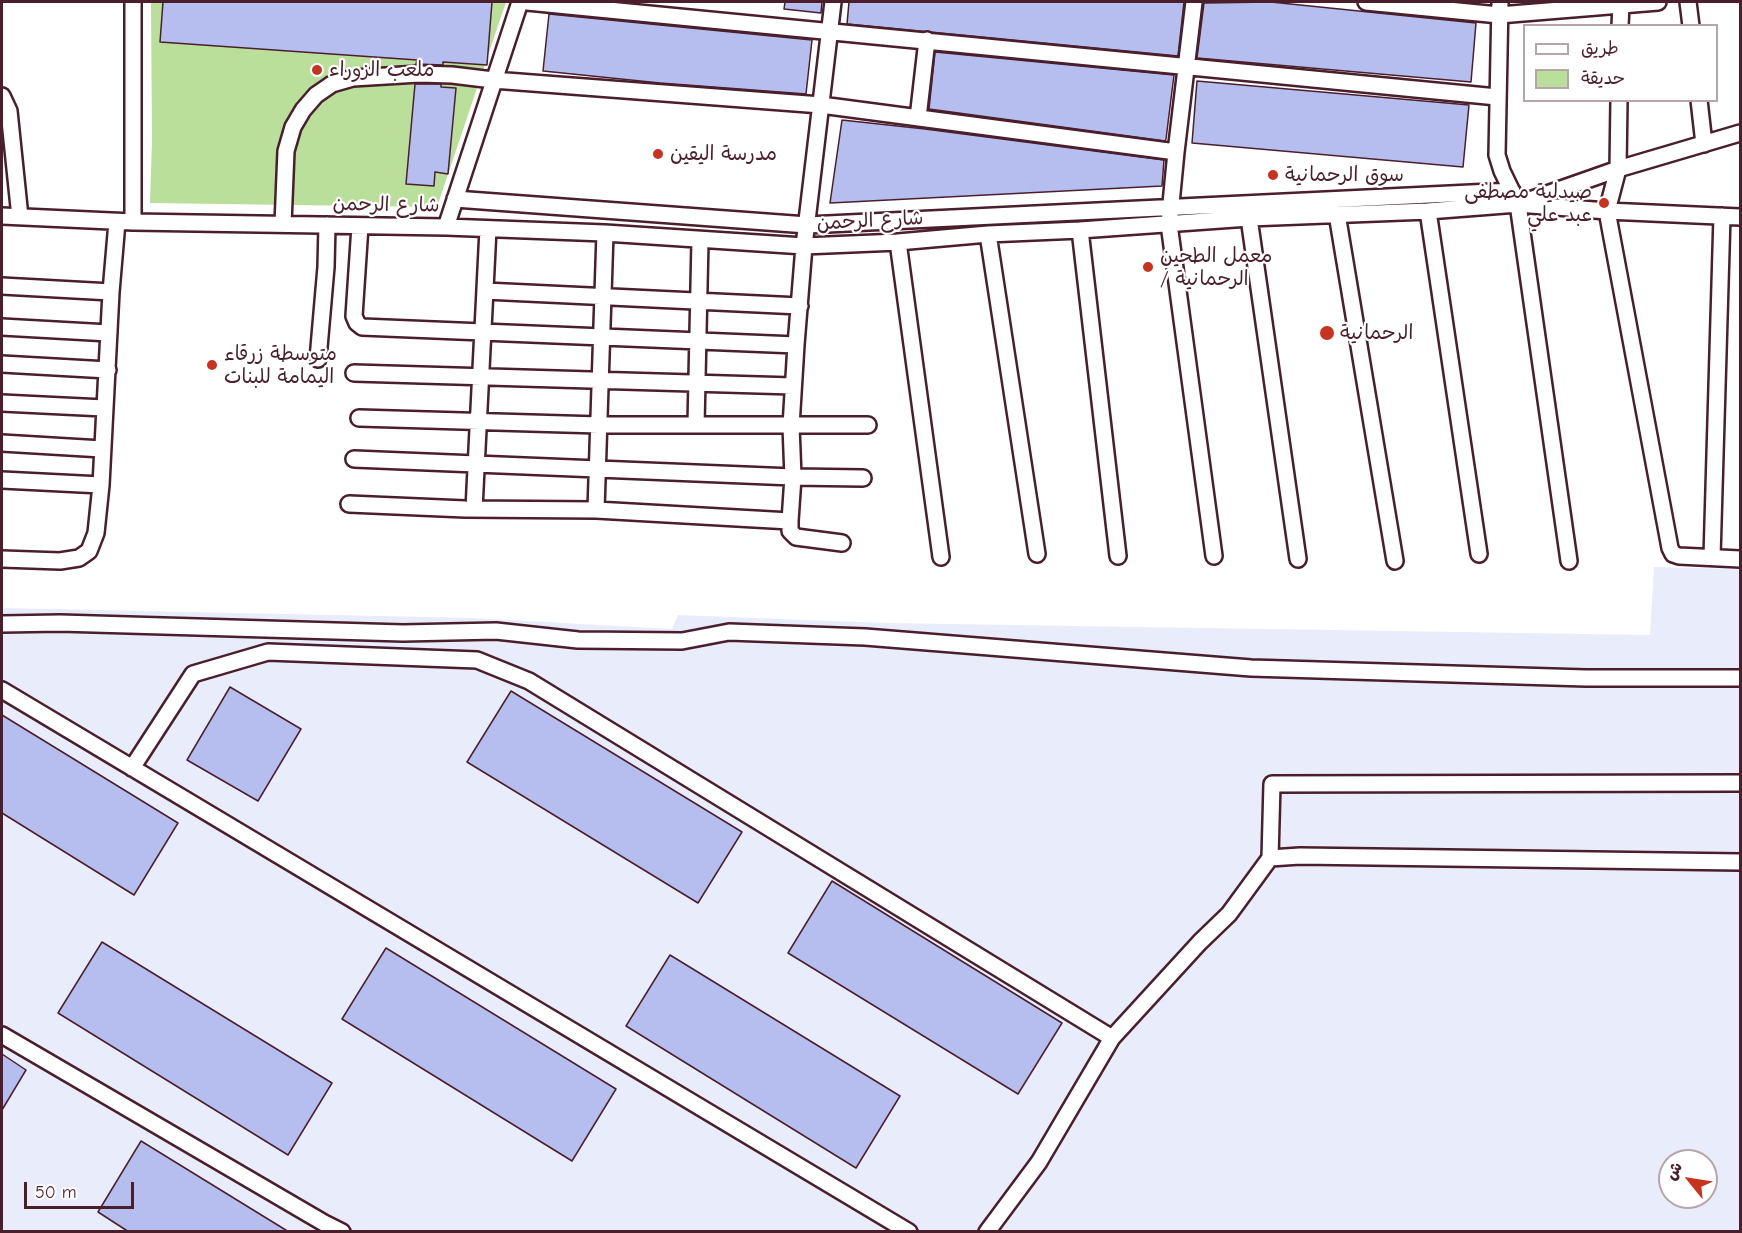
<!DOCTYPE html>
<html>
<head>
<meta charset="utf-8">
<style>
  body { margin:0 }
  #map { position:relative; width:1742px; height:1233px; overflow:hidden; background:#fff; font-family:"Comic Neue","Playpen Sans Arabic",sans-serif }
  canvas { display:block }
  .frame { position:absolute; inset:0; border:3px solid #4a1f2b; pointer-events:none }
  .legend { position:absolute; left:1523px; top:24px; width:195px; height:78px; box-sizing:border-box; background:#fff; border:2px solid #b7a5aa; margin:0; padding:8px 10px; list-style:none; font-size:18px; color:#4a1f2b }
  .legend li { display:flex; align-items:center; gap:12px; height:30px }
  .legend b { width:30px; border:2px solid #b7a5aa }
  .north { position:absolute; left:1658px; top:1149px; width:60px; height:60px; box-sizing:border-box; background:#fff; border:2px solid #b7a5aa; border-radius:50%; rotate:300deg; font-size:16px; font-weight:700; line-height:24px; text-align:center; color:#4a1f2b }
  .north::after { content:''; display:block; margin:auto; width:21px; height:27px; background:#c8321e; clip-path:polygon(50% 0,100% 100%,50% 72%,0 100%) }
  .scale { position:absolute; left:24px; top:1182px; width:110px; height:27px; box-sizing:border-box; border:3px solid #4a1f2b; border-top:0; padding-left:8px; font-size:18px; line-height:21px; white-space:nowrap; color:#4a1f2b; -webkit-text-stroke:4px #fff; paint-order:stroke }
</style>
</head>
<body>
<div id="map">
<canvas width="1742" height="1233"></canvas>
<div class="frame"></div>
<ul class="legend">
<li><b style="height:8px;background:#fff"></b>طريق</li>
<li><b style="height:16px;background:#b9df9a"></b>حديقة</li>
</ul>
<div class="north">ش</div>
<div class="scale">50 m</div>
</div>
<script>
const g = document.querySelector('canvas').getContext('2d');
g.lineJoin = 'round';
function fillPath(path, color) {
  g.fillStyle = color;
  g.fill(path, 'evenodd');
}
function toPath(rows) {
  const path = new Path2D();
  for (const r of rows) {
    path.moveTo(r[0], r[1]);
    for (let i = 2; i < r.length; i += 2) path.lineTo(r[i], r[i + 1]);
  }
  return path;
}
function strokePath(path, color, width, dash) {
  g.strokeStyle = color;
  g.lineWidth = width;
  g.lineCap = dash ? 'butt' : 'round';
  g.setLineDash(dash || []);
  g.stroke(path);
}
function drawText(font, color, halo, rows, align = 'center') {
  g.font = font + ' "Comic Neue","Playpen Sans Arabic",sans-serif';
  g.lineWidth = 4.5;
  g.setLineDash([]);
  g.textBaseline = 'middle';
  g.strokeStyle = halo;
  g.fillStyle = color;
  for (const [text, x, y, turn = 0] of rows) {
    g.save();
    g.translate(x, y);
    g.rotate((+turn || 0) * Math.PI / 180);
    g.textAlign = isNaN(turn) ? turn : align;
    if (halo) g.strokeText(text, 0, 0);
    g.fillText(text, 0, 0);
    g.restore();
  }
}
fillPath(toPath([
  [1654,567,1740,569,1740,1231,2,1232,2,608,472,618,672,629,678,615,885,623,1650,635],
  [1670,1161,1706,1161,1706,1197,1670,1197]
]), '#e9ecfa');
fillPath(toPath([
  [151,2,506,2,437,207,150,203,152,139]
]), '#b9df9a');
const building = toPath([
  [163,2,492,2,487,65,443,62,443,65,416,64,417,60,160,42,163,2],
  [785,2,822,2,821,13,784,9,785,2],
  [849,2,1184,2,1178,56,847,24,849,2],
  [1204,3,1271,2,1476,23,1471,82,1197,58,1204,3],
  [549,14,812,40,806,94,660,83,543,71,549,14],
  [935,52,1174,75,1166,139,1165,141,929,109,935,52],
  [1197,81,1469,105,1463,167,1192,143,1197,81],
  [415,84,441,84,441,87,456,88,448,174,435,172,434,186,406,184,415,84],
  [842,120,925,129,1164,160,1162,186,830,203,842,120],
  [230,687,301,729,258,801,187,760,230,687],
  [511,691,742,832,698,903,467,762,511,691],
  [2,715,178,823,134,895,2,813,2,715],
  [832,881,1062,1023,1018,1094,788,953,832,881],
  [102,942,332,1083,288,1155,58,1013,102,942],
  [386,948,616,1089,572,1161,342,1019,386,948],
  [670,955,900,1096,856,1168,626,1026,670,955],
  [2,1054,26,1070,2,1110,2,1054],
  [141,1141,289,1232,129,1232,98,1212,141,1141]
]);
fillPath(building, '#b5beef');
strokePath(building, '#4a1f2b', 1.5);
const minor = toPath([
  [133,2,133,222],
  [527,2,1497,97],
  [1194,2,1176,152,1169,224,1214,556],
  [1366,2,1499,15,1658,2],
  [1500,2,1497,155,1502,171,1518,204,1569,561],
  [1688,2,1691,26],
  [1620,26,1621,5],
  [2,96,9,111,20,217],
  [1619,100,1618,169,1607,211,1670,548,1673,554,1679,556,1740,559],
  [1699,100,1704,144],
  [918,118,927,40],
  [455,199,807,225,1512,191],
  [1524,202,1618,169,1740,133],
  [1428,211,1479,554],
  [1337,214,1395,561],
  [2,216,133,222,446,227,605,233,804,246,898,242,988,234,1080,230,1249,218,1428,211,1518,204,1607,211,1740,217],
  [1249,218,1298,559],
  [283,224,286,151,293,127,303,110,316,95,332,84,353,78,419,74,452,75,493,80,821,105,1176,152],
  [360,226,354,316,357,323,362,327,796,345],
  [446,227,520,2],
  [1080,230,1118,556],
  [988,234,1037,554],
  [898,242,941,557],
  [2,286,111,292],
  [485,291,800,306],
  [2,327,109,333],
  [318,359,326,267,327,225],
  [2,364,108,370],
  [354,373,793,386],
  [2,403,104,408],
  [359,418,599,425,868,425],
  [696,425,700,240],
  [2,443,102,449],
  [354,459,793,477,863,478],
  [2,480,101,485],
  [349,504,465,509,596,510,790,521,793,477,791,426,796,345,804,246,833,2],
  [474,509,488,229],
  [596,510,605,233],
  [790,521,790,531,796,537,842,543],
  [1712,557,1722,216],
  [2,559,60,561,79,558,89,551,96,533,101,485,111,292,117,222],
  [2,624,60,623,403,633,496,631,578,640,682,641,729,632,865,637,1251,668,1586,678,1740,678],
  [2,690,909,1232],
  [132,768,193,674,268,652,477,660,529,681,1112,1038],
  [1270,858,1272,784,1740,783],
  [2,1035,324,1223,342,1232],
  [987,1232,1039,1162,1112,1038,1200,942,1229,914,1270,858,1300,856,1740,862]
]);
strokePath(minor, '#4a1f2b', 20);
strokePath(minor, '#fff', 15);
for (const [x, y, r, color] of [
  [317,70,6,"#c8321e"],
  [658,154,6,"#c8321e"],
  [1273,175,6,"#c8321e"],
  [1604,203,6,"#c8321e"],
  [1148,267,6,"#c8321e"],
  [1327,333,8,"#c8321e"],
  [212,365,6,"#c8321e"]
]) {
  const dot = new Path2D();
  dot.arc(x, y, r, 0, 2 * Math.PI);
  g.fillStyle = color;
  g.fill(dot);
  strokePath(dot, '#fff', 2);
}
drawText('20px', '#4a1f2b', '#fff', [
  ["ملعب الزوراء",329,70],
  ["مدرسة اليقين",670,154],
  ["سوق الرحمانية",1285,175],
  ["صيدلية مصطفى",1592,192,"right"],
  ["عبد علي",1592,215,"right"],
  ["معمل الطحين",1160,256],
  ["/ الرحمانية",1160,279],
  ["الرحمانية",1340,333],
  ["متوسطة زرقاء",224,354],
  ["اليمامة للبنات",224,377]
], 'left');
drawText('20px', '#4a1f2b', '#fff', [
  ["شارع الرحمن",386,205,1],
  ["شارع الرحمن",870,221,-3]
]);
</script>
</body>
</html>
